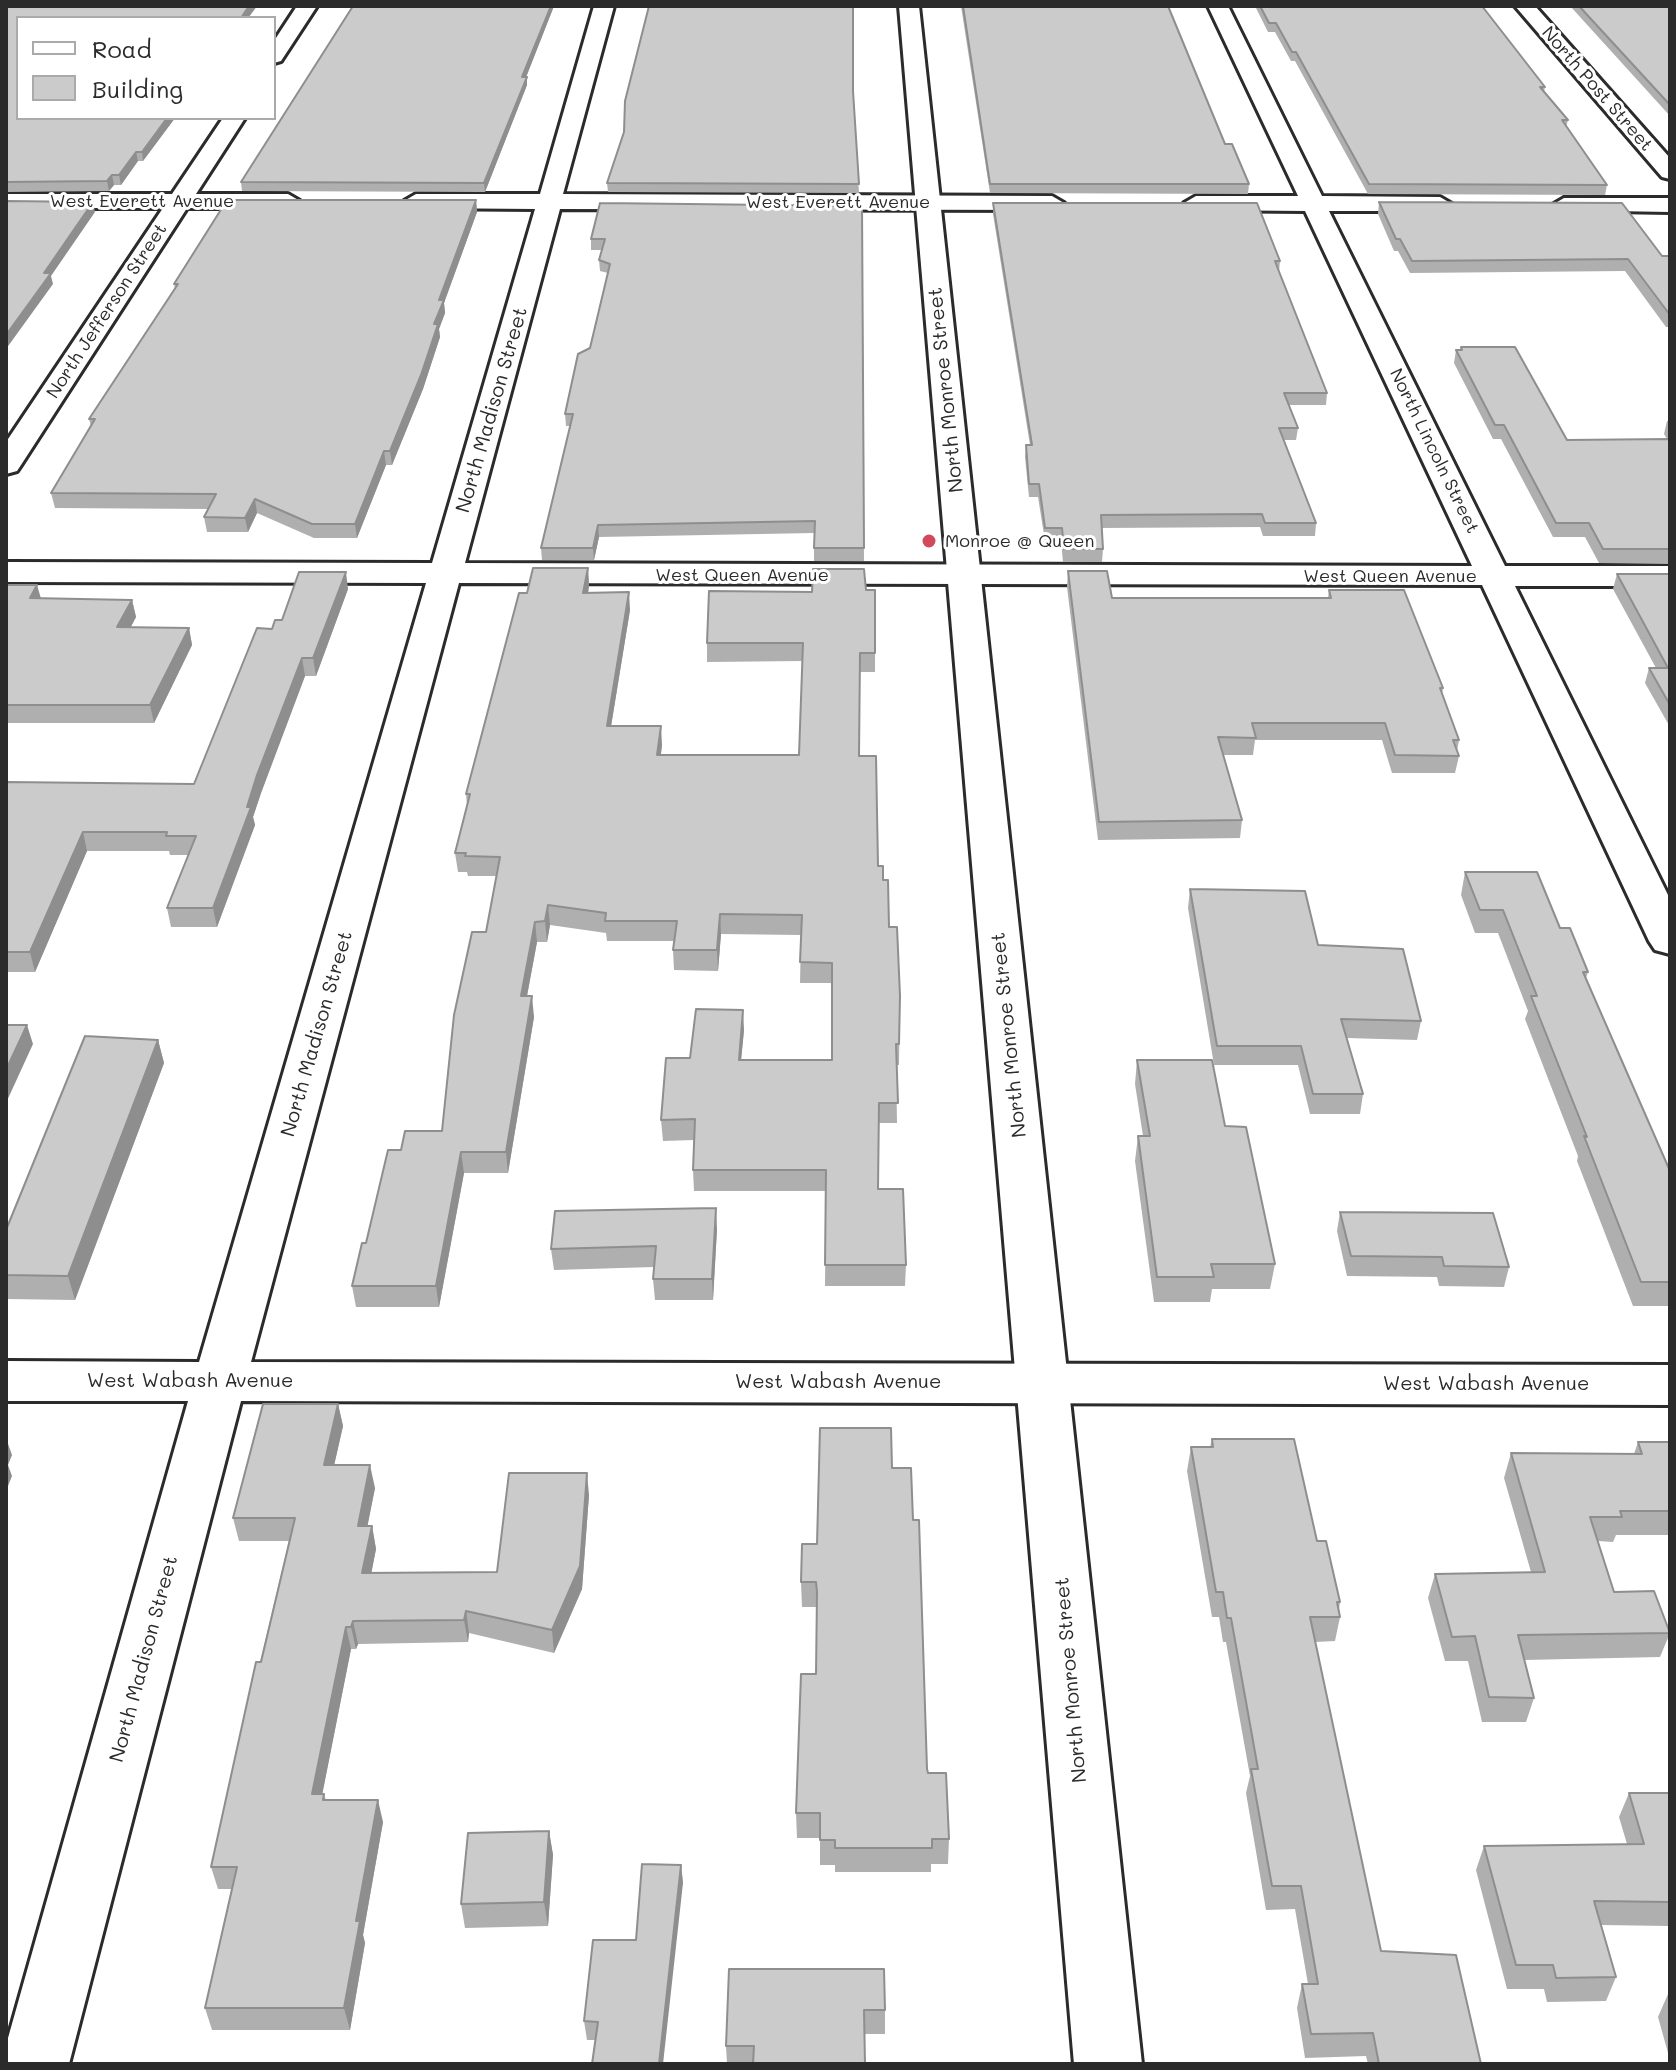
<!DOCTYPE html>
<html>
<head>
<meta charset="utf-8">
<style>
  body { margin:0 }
  #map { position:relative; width:1676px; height:2070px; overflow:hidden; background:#fff; font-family:Mali,sans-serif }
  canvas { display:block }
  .frame { position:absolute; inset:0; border:8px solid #2b2b2b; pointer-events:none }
  .legend { position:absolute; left:16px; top:16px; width:260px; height:104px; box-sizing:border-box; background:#fff; border:2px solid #aaa; margin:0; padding:10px 14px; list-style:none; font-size:24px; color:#2b2b2b }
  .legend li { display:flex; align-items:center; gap:16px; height:40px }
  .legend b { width:40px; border:2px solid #aaa }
</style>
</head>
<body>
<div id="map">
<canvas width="1676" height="2070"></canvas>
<div class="frame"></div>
<ul class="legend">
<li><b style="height:10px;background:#fff"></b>Road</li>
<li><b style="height:22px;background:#cbcbcb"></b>Building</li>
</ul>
</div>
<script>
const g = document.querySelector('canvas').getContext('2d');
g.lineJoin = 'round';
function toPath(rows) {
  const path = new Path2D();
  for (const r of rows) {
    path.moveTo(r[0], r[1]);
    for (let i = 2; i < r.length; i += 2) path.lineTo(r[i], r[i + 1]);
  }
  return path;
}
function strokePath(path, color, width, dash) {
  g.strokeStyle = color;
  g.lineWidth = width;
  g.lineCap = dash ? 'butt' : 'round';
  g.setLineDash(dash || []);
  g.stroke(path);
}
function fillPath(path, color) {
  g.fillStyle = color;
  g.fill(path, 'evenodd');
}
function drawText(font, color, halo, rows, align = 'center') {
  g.font = font + ' Mali,sans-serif';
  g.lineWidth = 6;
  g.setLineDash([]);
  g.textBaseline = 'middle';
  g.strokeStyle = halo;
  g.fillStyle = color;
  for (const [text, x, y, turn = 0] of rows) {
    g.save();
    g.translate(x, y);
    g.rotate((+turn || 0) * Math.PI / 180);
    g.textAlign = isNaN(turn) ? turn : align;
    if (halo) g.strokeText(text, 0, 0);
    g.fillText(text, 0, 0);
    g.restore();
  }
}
const minor = toPath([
  [297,6,317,6,281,61,274,63,274,41,297,6],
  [594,6,614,6,563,194,1052,196,1064,203,1052,210,560,209,465,563,1472,566,1305,211,1196,210,1184,203,1196,196,1298,196,1208,6,1228,6,1322,196,1440,197,1452,204,1440,211,1329,211,1505,566,1670,566,1670,586,1515,586,1670,899,1670,954,1655,950,1649,941,1482,585,459,583,251,1362,1670,1365,1670,1405,241,1401,69,2064,6,2064,6,2045,188,1401,6,1401,6,1361,199,1362,426,583,6,582,6,562,432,563,535,209,416,208,404,201,416,194,540,194,594,6],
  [1515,6,1535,6,1670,158,1670,179,1662,177,1515,6],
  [223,118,245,118,196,194,288,194,300,201,288,208,187,208,21,465,17,471,6,474,6,442,163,208,6,208,6,194,172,194,223,118],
  [1564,198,1670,198,1670,212,1555,210,1552,205,1564,198]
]);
const major = toPath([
  [899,6,919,6,1142,2064,1074,2064,899,6]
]);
strokePath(minor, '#2b2b2b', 6);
strokePath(major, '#2b2b2b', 6);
fillPath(minor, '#fff');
fillPath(major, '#fff');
fillPath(toPath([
  [6,6,257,6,248,18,18,18,175,118,143,161,138,161,121,185,114,185,109,191,6,192],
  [353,6,554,6,526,77,527,85,485,192,242,191,241,182],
  [961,6,1168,6,1225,144,1249,184,1248,194,990,193],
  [1255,6,1514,6,1513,8,1484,8,1545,87,1544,92,1568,120,1566,127,1607,185,1605,195,1368,194,1295,61,1291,61,1275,32,1268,32],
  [1553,6,1670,6,1670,116,1571,7],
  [853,91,859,193,608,192,607,183],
  [476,200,477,212,444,303,445,313,439,329,440,337,423,389,392,465,386,465,357,538,314,538,257,513,248,532,207,532,204,517,208,509,55,508,51,493,91,426,89,419,175,289,174,284],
  [1379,202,1662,256,1670,256,1670,327,1666,327,1625,271,1410,273,1398,251,1394,251,1378,214],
  [993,203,1280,261,1279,272,1327,393,1326,405,1289,405,1298,428,1296,440,1284,440,1316,523,1315,536,1263,536,1260,527,1102,528,1103,549,1102,562,1063,562,1061,541,1045,541,1038,497,1029,497,1025,457,1026,445,1030,445,993,214],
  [862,206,864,561,814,561,814,533,599,537,594,560,542,560,541,548,570,426,566,426,565,414,590,348,608,273,600,271,599,260,602,250,591,250,591,239],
  [1461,347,1567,440,1667,439,1664,434,1667,421,1670,421,1670,564,1599,563,1585,537,1553,537,1501,439,1493,439,1454,363,1456,350,1460,350],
  [588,568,589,586,588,593,630,610,611,726,662,745,661,755,799,755,803,661,707,662,707,643,812,592,875,590,875,672,860,672,859,756,878,866,883,880,889,927,900,996,899,1065,896,1065,897,1123,878,1123,878,1189,906,1265,905,1286,825,1286,826,1191,694,1191,693,1170,694,1140,663,1141,661,1120,690,1058,744,1030,741,1060,832,1060,832,983,800,983,801,935,721,934,718,971,674,970,673,950,674,941,607,941,606,933,550,925,547,942,537,942,527,996,534,1017,508,1173,464,1173,439,1307,356,1307,352,1286,366,1243,401,1150,442,1131,486,932,496,876,468,876,467,872,458,872,455,853,467,805,466,794,527,593],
  [1068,571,1112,598,1328,598,1329,590,1443,688,1442,694,1459,740,1457,751,1459,756,1455,773,1392,773,1382,740,1255,740,1253,755,1223,755,1242,820,1240,838,1098,840,1067,587],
  [1617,574,1670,574,1670,727,1645,683,1649,668,1656,668,1613,589],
  [6,585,40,598,132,600,136,617,131,627,189,628,192,645,154,723,6,723],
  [348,589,316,676,305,676,261,793,253,817,255,825,217,927,171,927,167,908,188,855,170,855,169,851,87,851,35,972,6,972,6,782,194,784,272,629,282,620],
  [1465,872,1560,928,1588,972,1586,978,1670,1171,1670,1306,1633,1306,1577,1161,1578,1156,1525,1019,1528,1011,1498,933,1475,933,1461,895],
  [1190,889,1318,945,1421,1021,1417,1040,1347,1038,1363,1094,1360,1114,1310,1114,1298,1065,1214,1065,1188,908],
  [158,1040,164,1063,75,1300,6,1299,6,1230],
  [1137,1060,1225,1126,1275,1264,1270,1289,1212,1289,1210,1302,1154,1302,1135,1161,1138,1136,1143,1136,1135,1084],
  [1340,1212,1509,1267,1504,1287,1439,1286,1437,1277,1347,1276,1337,1231],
  [717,1229,713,1300,655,1300,653,1279,654,1267,554,1270,551,1249],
  [338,1404,343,1426,334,1465,375,1488,367,1526,372,1526,376,1549,371,1573,497,1572,589,1495,582,1589,554,1653,469,1633,468,1642,358,1644,356,1649,351,1649,322,1794,324,1794,326,1800,383,1822,363,1935,365,1943,350,2030,212,2030,205,2008,232,1889,218,1889,211,1867,289,1541,239,1541,233,1518],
  [1212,1439,1317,1541,1340,1602,1339,1609,1340,1617,1335,1641,1315,1642,1381,1951,1481,2064,1368,2064,1366,2056,1305,2058,1297,2008,1302,1984,1308,1984,1295,1909,1266,1910,1246,1793,1250,1776,1226,1642,1223,1642,1219,1617,1212,1617,1187,1471,1191,1447,1210,1447],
  [1638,1442,1670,1442,1670,1535,1616,1535,1613,1542,1598,1541,1614,1592,1670,1633,1660,1657,1524,1660,1534,1698,1526,1722,1482,1722,1468,1661,1445,1661,1428,1598,1435,1574,1531,1572,1504,1478,1511,1453,1634,1454],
  [892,1468,913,1520,927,1769,949,1839,948,1864,931,1864,931,1872,835,1872,835,1865,820,1865,820,1838,797,1838,796,1813,816,1674,816,1607,802,1607,801,1582,817,1544],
  [1629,1793,1670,1793,1670,1926,1601,1925,1616,1977,1606,2001,1547,2002,1544,1989,1507,1989,1476,1870,1484,1846,1627,1844,1619,1817],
  [549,1831,553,1855,548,1926,465,1928,461,1904],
  [681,1865,683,1883,595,2040,587,2040,584,2021,636,1940],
  [729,1969,885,2010,885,2034,864,2034,865,2064,727,2064,726,2046],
  [1668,1994,1670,1994,1670,2060,1658,2017]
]), '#afafaf');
fillPath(toPath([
  [249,6,257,6,248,18,241,18],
  [551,6,554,6,523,85,522,77],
  [527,77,527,85,485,192,484,183],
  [167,118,175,118,143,161,142,152],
  [136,152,138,161,121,185,119,175],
  [112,175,114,185,109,191,107,181],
  [476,200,477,212,444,303,445,313,439,329,440,337,423,389,392,465,390,451,434,324,439,300],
  [93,202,95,212,51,276,53,284,6,349,6,335,44,273],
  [384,451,386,465,357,538,355,524],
  [255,499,257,513,248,532,245,518],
  [598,525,599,537,594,560,593,548],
  [588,568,589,586,585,611,583,593],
  [346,572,348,589,316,676,313,658],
  [37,585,42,602,30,598],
  [629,592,630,610,608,745,607,726],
  [132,600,136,617,121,644,117,627],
  [189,628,192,645,154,723,150,705],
  [302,658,305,676,261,793,253,817,255,825,217,927,213,908,257,775],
  [661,726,662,745,658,774,657,755],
  [83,832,87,851,35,972,30,952],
  [548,905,550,925,547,942,545,921],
  [720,914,721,934,718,971,717,950],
  [535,922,537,942,523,1017,521,996],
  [532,996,534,1017,508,1173,506,1152],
  [743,1010,744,1030,739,1081,739,1060],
  [27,1025,33,1044,6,1103,6,1070],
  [158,1040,164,1063,75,1300,68,1276],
  [461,1152,464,1173,439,1307,436,1286],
  [716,1208,717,1229,713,1300,712,1279],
  [338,1404,343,1426,329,1488,324,1465],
  [6,1438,12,1455,8,1465,12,1476,6,1491],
  [370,1465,375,1488,363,1549,358,1526],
  [587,1473,589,1495,582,1589,554,1653,552,1630],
  [372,1526,376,1549,367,1596,362,1573],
  [466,1611,469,1633,468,1642,464,1620],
  [353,1621,358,1644,356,1649,351,1627],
  [346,1627,351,1649,318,1816,312,1794],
  [378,1800,383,1822,363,1935,365,1943,350,2030,344,2008,356,1921],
  [549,1831,553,1855,548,1926,544,1902],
  [681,1865,683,1883,663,2064,659,2064]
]), '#8e8e8e');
const building = toPath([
  [6,6,249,6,241,18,18,18,18,118,167,118,142,152,136,152,119,175,112,175,107,181,6,182,6,6],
  [353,6,551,6,522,77,527,77,484,183,241,182,353,6],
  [649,6,853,6,853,91,859,184,607,183,624,132,625,101,649,6],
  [963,6,1168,6,1225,144,1232,144,1249,184,990,184,963,6],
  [1260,6,1482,6,1545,87,1540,87,1568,120,1562,120,1607,185,1369,184,1296,52,1292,52,1276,23,1269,23,1260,6],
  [1579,6,1670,6,1670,105,1579,6],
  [227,200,476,200,439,300,444,300,434,324,438,324,421,375,390,451,384,451,355,524,312,524,255,499,245,518,204,517,216,494,51,493,95,419,89,419,178,284,174,284,227,200],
  [6,201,93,202,44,273,51,273,6,335,6,201],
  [1379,202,1622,203,1662,256,1670,256,1670,315,1628,259,1412,261,1400,239,1396,239,1379,202],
  [600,203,862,206,864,548,814,548,815,521,598,525,593,548,541,548,573,414,565,414,578,354,590,348,610,264,599,260,605,239,591,239,600,203],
  [993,203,1257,203,1280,261,1275,261,1278,269,1327,393,1284,393,1298,428,1279,428,1316,523,1265,523,1262,514,1101,515,1103,549,1064,549,1062,528,1045,528,1039,484,1029,484,1026,445,1032,445,993,203],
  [1461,347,1515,347,1567,440,1670,439,1670,549,1603,549,1589,523,1556,523,1504,425,1495,425,1456,350,1462,350,1461,347],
  [533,568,588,568,583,593,629,592,607,726,661,726,657,755,799,755,803,643,707,643,709,591,812,592,813,569,864,569,866,590,875,590,875,653,860,653,859,756,876,756,878,866,883,866,883,880,888,880,889,927,897,927,900,996,899,1044,896,1044,898,1103,879,1103,878,1189,903,1189,906,1265,825,1265,826,1170,693,1170,695,1119,661,1120,666,1058,690,1058,696,1009,743,1010,739,1060,832,1060,832,963,800,962,802,915,720,914,717,950,673,950,677,921,605,921,606,913,548,905,545,921,535,922,521,996,532,996,506,1152,461,1152,436,1286,352,1286,362,1243,366,1243,388,1150,401,1150,405,1131,442,1131,454,1015,472,932,486,932,500,857,465,856,466,853,455,853,470,794,466,794,519,593,527,593,533,568],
  [1068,571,1107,571,1112,598,1331,598,1329,590,1404,590,1443,688,1440,688,1459,740,1453,740,1459,756,1395,755,1385,723,1252,723,1256,738,1218,737,1242,820,1099,822,1068,571],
  [299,572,346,572,313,658,302,658,257,775,247,807,251,807,213,908,167,908,196,836,166,836,167,832,83,832,30,952,6,952,6,782,194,784,257,628,272,629,275,620,282,620,299,572],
  [1617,574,1670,574,1670,705,1649,668,1668,668,1617,574],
  [6,585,37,585,30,598,132,600,117,627,189,628,150,705,6,705,6,585],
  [1465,872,1537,872,1560,928,1570,928,1588,972,1583,972,1670,1171,1670,1282,1641,1282,1584,1136,1587,1137,1531,996,1537,996,1503,910,1480,910,1465,872],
  [1190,889,1305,891,1318,945,1403,949,1421,1021,1341,1019,1363,1094,1313,1094,1301,1046,1217,1046,1190,889],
  [6,1025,27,1025,6,1070,6,1025],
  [85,1036,158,1040,68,1276,6,1275,6,1230,85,1036],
  [1137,1060,1212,1060,1225,1126,1246,1127,1275,1264,1211,1264,1214,1277,1157,1277,1138,1136,1150,1136,1137,1060],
  [716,1208,712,1279,653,1279,656,1246,551,1249,555,1211,716,1208],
  [1340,1212,1493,1213,1509,1267,1444,1266,1442,1257,1351,1256,1340,1212],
  [263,1404,338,1404,324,1465,370,1465,358,1526,372,1526,362,1573,497,1572,509,1473,587,1473,580,1566,552,1630,466,1611,464,1620,353,1621,351,1627,346,1627,312,1794,324,1794,323,1800,378,1800,356,1921,360,1921,344,2008,205,2008,237,1867,211,1867,256,1662,261,1662,295,1518,233,1518,263,1404],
  [820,1428,891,1428,892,1468,911,1468,913,1520,919,1520,927,1769,928,1773,946,1773,949,1839,932,1839,932,1848,835,1848,835,1840,820,1840,820,1813,796,1813,801,1674,816,1674,817,1592,816,1582,801,1582,802,1544,817,1544,820,1428],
  [1212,1439,1294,1439,1317,1541,1326,1541,1340,1602,1337,1602,1340,1617,1310,1617,1381,1951,1456,1955,1481,2064,1379,2064,1373,2033,1311,2034,1302,1984,1318,1984,1301,1886,1272,1886,1251,1769,1258,1769,1231,1618,1227,1618,1223,1592,1216,1592,1191,1447,1213,1447,1212,1439],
  [1638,1442,1670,1442,1670,1511,1620,1511,1622,1517,1590,1517,1614,1592,1654,1591,1670,1633,1518,1635,1534,1698,1489,1697,1475,1636,1452,1637,1435,1574,1545,1572,1511,1453,1642,1454,1638,1442],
  [1629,1793,1670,1793,1670,1902,1594,1901,1616,1977,1556,1978,1553,1965,1516,1965,1484,1846,1644,1844,1629,1793],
  [549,1831,544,1902,461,1904,468,1833,549,1831],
  [642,1864,681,1865,659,2064,592,2064,598,2022,584,2021,593,1940,636,1940,642,1864],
  [729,1969,884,1969,885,2010,864,2010,865,2064,753,2064,754,2046,726,2046,729,1969]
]);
fillPath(building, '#cbcbcb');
strokePath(building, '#8e8e8e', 2);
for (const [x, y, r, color] of [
  [929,541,8,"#d1495b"]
]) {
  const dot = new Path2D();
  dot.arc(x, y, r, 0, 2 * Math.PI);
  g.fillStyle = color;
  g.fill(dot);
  strokePath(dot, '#fff', 3);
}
drawText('18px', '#2b2b2b', '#fff', [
  ["North Post Street",1597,89,49],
  ["West Everett Avenue",142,201],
  ["West Everett Avenue",838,202],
  ["North Jefferson Street",107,311,-57],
  ["North Lincoln Street",1434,451,64],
  ["West Queen Avenue",742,575],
  ["West Queen Avenue",1390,576]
]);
drawText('18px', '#2b2b2b', '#fff', [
  ["Monroe @ Queen",945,541]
], 'left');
drawText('20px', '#2b2b2b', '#fff', [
  ["North Monroe Street",946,390,-96],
  ["North Madison Street",492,410,-74],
  ["North Madison Street",317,1034,-74],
  ["North Monroe Street",1009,1035,-96],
  ["West Wabash Avenue",190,1381],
  ["West Wabash Avenue",838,1382],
  ["West Wabash Avenue",1486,1384],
  ["North Madison Street",144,1659,-75],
  ["North Monroe Street",1071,1680,-95]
]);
</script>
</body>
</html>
